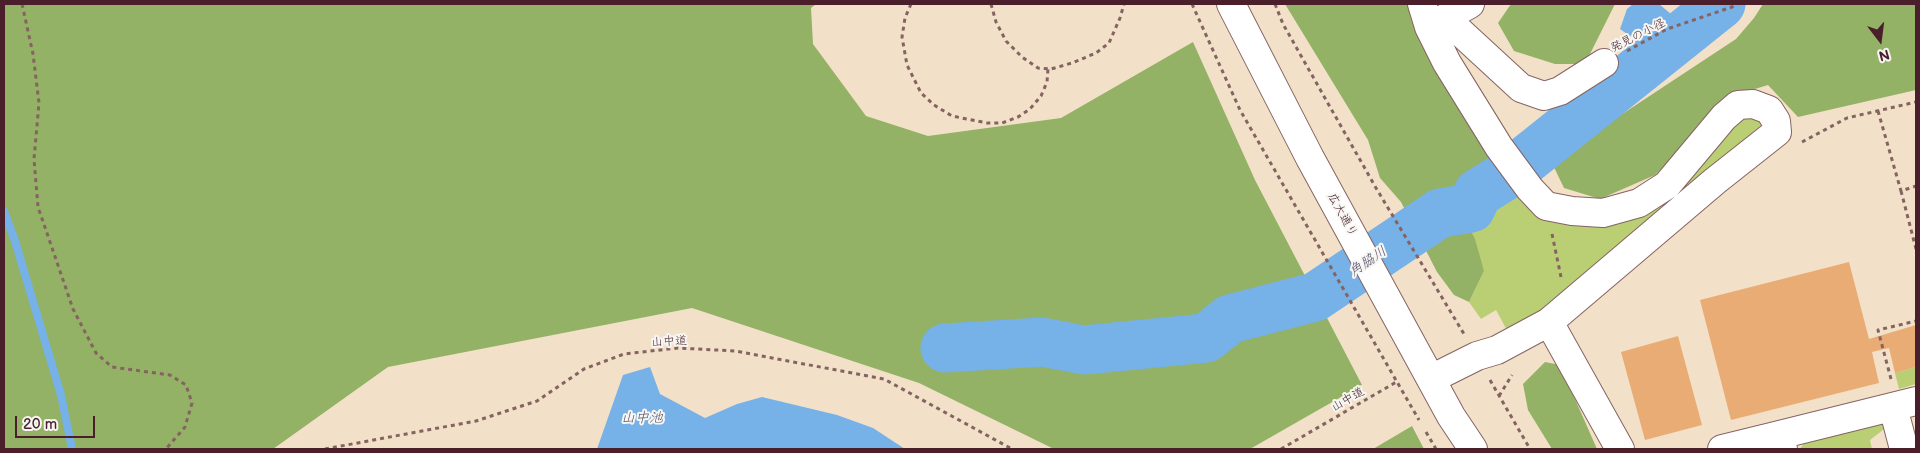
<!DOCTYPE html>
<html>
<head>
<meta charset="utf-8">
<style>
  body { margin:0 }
  #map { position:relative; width:1920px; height:453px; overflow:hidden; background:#f2e1c8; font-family:"Balsamiq Sans",sans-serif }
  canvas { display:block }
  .frame { position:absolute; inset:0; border:5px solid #4a1f2b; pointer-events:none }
  .north { position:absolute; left:1855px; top:15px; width:50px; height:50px; -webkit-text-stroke:4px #f6f6f2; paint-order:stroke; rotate:165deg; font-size:14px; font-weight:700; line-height:20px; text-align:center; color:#4a1f2b }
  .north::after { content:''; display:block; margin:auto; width:18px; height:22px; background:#4a1f2b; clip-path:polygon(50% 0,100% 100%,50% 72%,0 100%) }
  .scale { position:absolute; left:15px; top:416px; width:80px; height:22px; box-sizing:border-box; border:2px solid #4a1f2b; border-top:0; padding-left:6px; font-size:15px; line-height:18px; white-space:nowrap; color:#4a1f2b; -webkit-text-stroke:4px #f6f6f2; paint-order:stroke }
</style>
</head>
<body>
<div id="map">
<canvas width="1920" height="453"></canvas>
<div class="frame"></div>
<div class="north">N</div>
<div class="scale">20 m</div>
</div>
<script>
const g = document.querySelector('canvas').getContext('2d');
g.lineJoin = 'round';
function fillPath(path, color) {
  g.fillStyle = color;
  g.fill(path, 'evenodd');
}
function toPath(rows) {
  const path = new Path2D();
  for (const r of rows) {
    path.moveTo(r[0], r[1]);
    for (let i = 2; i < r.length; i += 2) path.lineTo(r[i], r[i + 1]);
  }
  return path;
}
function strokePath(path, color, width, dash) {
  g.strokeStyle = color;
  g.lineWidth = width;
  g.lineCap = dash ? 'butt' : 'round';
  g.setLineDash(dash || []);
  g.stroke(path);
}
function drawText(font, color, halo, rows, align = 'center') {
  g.font = font + ' "Balsamiq Sans","Klee One",sans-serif';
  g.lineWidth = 4;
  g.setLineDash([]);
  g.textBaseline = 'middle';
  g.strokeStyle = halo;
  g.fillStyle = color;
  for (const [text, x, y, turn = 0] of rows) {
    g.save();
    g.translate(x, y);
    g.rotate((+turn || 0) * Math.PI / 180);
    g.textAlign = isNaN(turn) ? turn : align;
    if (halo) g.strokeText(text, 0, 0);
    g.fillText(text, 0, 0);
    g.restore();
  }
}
fillPath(toPath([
  [1739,113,1771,123,1574,290,1509,334,1496,310,1481,319,1469,302,1484,271,1465,219,1486,200,1510,183,1597,221],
  [1916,367,1916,384,1899,389,1895,373],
  [1887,422,1888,426,1870,440,1872,449,1800,449,1804,443]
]), '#bacf73');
fillPath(toPath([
  [4,4,816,4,811,8,813,44,866,116,928,136,1061,118,1193,42,1255,180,1362,385,1250,449,1054,449,919,383,692,308,388,367,273,449,4,449],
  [1285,4,1412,4,1510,183,1505,201,1486,200,1465,219,1475,239,1484,271,1469,302,1454,295,1437,272,1401,202,1380,178,1368,140],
  [1511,4,1615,4,1585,64,1555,64,1514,51,1498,23],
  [1763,4,1916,4,1916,90,1798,117,1768,85,1722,99,1684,147,1655,175,1600,199,1564,188,1551,161,1736,39,1754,18],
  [1545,362,1560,365,1597,449,1552,449,1528,410,1523,384],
  [1412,426,1424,449,1373,449]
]), '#93b265');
fillPath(toPath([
  [1633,4,1659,4,1671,14,1664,23,1630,36,1620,29,1627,9],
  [650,367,660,394,705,418,737,404,762,397,837,415,873,428,905,449,597,449,623,375]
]), '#76b1e7');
strokePath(toPath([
  [4,211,15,241,61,395,72,449]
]), '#76b1e7', 8);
strokePath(toPath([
  [945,348,1042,342,1084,350,1206,338,1230,319,1315,297,1440,213,1471,208,1478,193,1507,175,1721,4]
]), '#76b1e7', 49);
fillPath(toPath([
  [1849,262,1869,339,1916,325,1916,367,1895,373,1889,348,1872,352,1879,383,1731,420,1700,300],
  [1678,336,1702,425,1645,440,1621,352]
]), '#e9ac74');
const minor = toPath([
  [1231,4,1310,158,1451,416,1473,449],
  [1422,4,1429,27,1447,63,1499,147,1530,189,1546,206,1572,211,1603,213,1639,203,1667,185,1724,117,1738,105,1753,104,1769,110,1776,121,1777,132,1715,181,1549,322,1497,350,1477,356,1443,373,1432,381],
  [1429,27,1457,29,1521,88,1544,96,1560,91,1604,63],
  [1429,27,1470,4],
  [1549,322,1620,449],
  [1893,407,1904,449],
  [1771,437,1916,401],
  [1722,449,1771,437,1783,449]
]);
strokePath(minor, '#856362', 30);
strokePath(toPath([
  [22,4,33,54,39,103,34,159,38,207,73,309,96,353,112,367,170,375,186,385,192,403,185,427,166,449],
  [911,4,905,18,902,37,907,65,921,93,934,105,952,116,987,123,1002,123,1018,117,1030,109,1041,96,1047,82,1048,69],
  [991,4,996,22,1006,41,1022,57,1038,68,1051,69,1072,63,1096,53,1109,43,1120,18,1124,4],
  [1192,4,1240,110,1419,420],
  [1275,4,1283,24,1376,188,1464,334],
  [1627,51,1667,29,1732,7,1736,4],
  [1878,111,1901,191,1916,186],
  [1802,142,1847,118,1916,102],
  [1901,191,1916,249],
  [1552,234,1561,277],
  [1891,379,1878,330,1916,321],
  [1490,380,1530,449],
  [1499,396,1512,375],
  [1426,432,1436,449],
  [325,449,476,421,537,401,584,369,624,354,678,348,735,351,884,379,1012,449],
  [1281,449,1398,381]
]), '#856362', 3, [4, 4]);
strokePath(minor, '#fff', 28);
drawText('12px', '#4a1f2b', '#f6f6f2', [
  ["発見の小径",1638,36,-27],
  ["広大通り",1342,215,61],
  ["山中道",669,342,-3],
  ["山中道",1348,400,-30]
]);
drawText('italic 14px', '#59526d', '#f6f6f2', [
  ["角脇川",1368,262,-34],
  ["山中池",642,418]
]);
</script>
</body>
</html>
